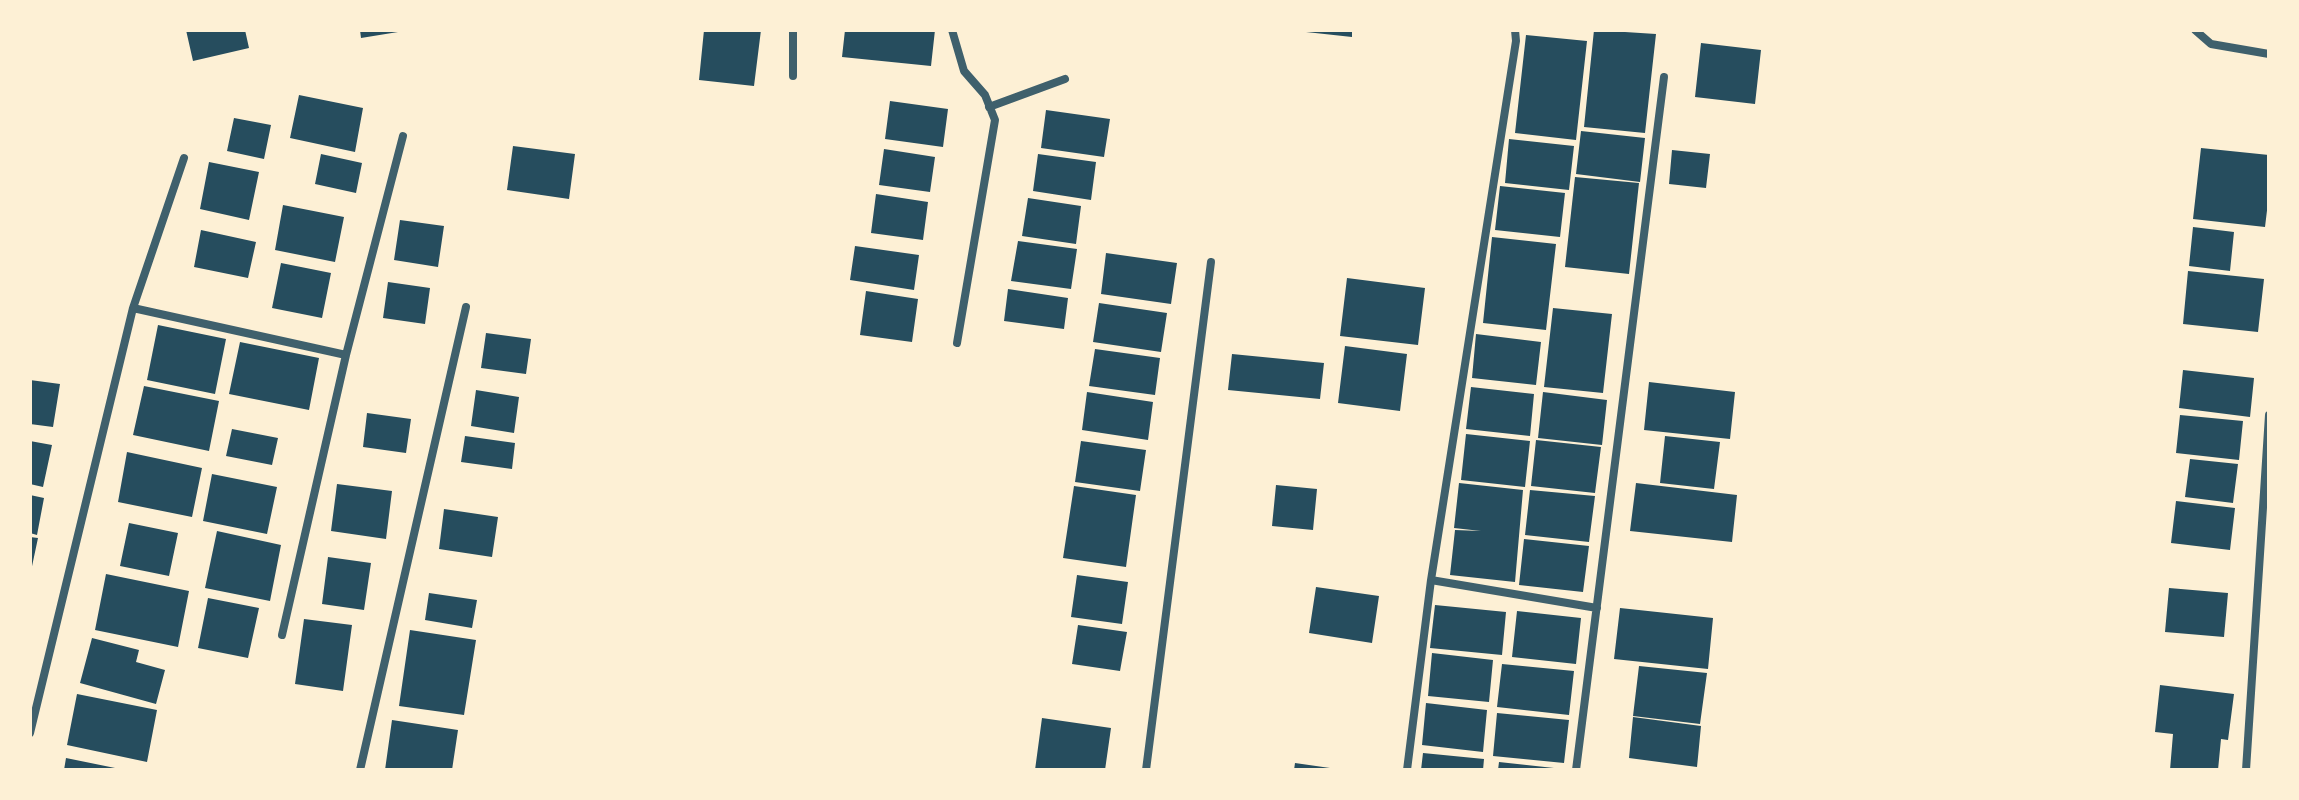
<!DOCTYPE html>
<html>
<head>
<meta charset="utf-8">
<style>
  body { margin:0 }
  #map { position:relative; width:2299px; height:800px; overflow:hidden; background:#fdf0d5; font-family:Mulish,sans-serif }
  canvas { display:block }
  .frame { position:absolute; inset:0; border:32px solid #fdf0d5; pointer-events:none }
</style>
</head>
<body>
<div id="map">
<canvas width="2299" height="800"></canvas>
<div class="frame"></div>
</div>
<script>
const g = document.querySelector('canvas').getContext('2d');
g.lineJoin = 'round';
function fillPath(path, color) {
  g.fillStyle = color;
  g.fill(path, 'evenodd');
}
function toPath(rows) {
  const path = new Path2D();
  for (const r of rows) {
    path.moveTo(r[0], r[1]);
    for (let i = 2; i < r.length; i += 2) path.lineTo(r[i], r[i + 1]);
  }
  return path;
}
function strokePath(path, color, width, dash) {
  g.strokeStyle = color;
  g.lineWidth = width;
  g.lineCap = dash ? 'butt' : 'round';
  g.setLineDash(dash || []);
  g.stroke(path);
}
fillPath(toPath([
  [186,30,245,30,249,48,193,61],
  [360,30,398,30,398,32,361,38],
  [704,30,761,30,754,86,699,80],
  [845,30,935,30,931,66,842,57],
  [1306,30,1352,30,1352,37,1306,32],
  [1594,30,1656,34,1645,133,1584,127],
  [1526,35,1587,41,1576,140,1515,133],
  [1701,43,1761,50,1755,104,1695,97],
  [299,95,363,108,355,152,290,138],
  [890,101,948,109,943,147,885,139],
  [1046,110,1110,119,1104,157,1041,148],
  [234,118,271,125,264,159,227,151],
  [1581,131,1645,138,1640,182,1576,174],
  [1509,139,1574,146,1569,190,1505,183],
  [513,146,575,154,569,199,507,190],
  [2201,148,2269,155,2269,194,2265,227,2193,219],
  [884,149,935,157,930,192,879,185],
  [1672,150,1710,154,1706,188,1669,184],
  [321,154,362,163,356,193,315,184],
  [1038,154,1096,162,1091,200,1033,191],
  [209,162,259,172,249,220,200,209],
  [1575,177,1639,183,1629,274,1565,267],
  [1500,186,1565,193,1560,237,1495,230],
  [876,194,928,202,923,240,871,233],
  [1028,198,1081,206,1076,244,1022,236],
  [283,205,344,217,335,262,275,250],
  [400,220,444,226,438,267,394,260],
  [2193,227,2234,232,2230,271,2189,266],
  [201,230,256,242,248,278,194,267],
  [1492,237,1556,244,1546,330,1483,323],
  [1018,241,1077,249,1071,289,1011,281],
  [855,246,919,255,914,290,850,280],
  [1106,253,1177,263,1171,304,1101,294],
  [281,263,331,273,322,318,272,308],
  [2188,271,2264,279,2258,332,2183,324],
  [1347,278,1425,288,1418,345,1340,336],
  [388,282,430,288,425,324,383,318],
  [1008,289,1068,298,1064,329,1004,321],
  [866,291,918,299,912,342,860,335],
  [1099,303,1167,313,1161,352,1093,342],
  [1553,308,1612,314,1603,393,1544,387],
  [158,325,226,339,215,394,147,380],
  [486,333,531,339,526,374,481,368],
  [1476,334,1541,342,1536,385,1472,378],
  [240,342,319,358,309,410,229,394],
  [1345,346,1407,354,1400,411,1338,403],
  [1095,349,1160,358,1155,395,1089,386],
  [1232,354,1324,363,1320,399,1228,390],
  [2183,370,2254,378,2250,417,2179,408],
  [30,380,60,384,53,427,30,424],
  [1649,382,1735,392,1730,439,1644,430],
  [144,386,219,401,209,451,133,435],
  [1471,387,1534,394,1530,436,1466,429],
  [476,390,519,397,514,433,471,426],
  [1087,392,1153,402,1148,440,1082,430],
  [1543,392,1607,400,1602,445,1538,438],
  [367,413,411,419,406,453,363,447],
  [2180,415,2243,421,2239,460,2176,453],
  [232,429,278,438,272,465,226,456],
  [1466,434,1530,441,1525,487,1461,480],
  [465,436,515,443,512,469,461,462],
  [1665,436,1720,442,1714,489,1660,483],
  [1536,440,1601,447,1595,493,1531,486],
  [30,441,52,445,43,487,30,484],
  [1081,441,1146,450,1140,491,1075,482],
  [127,452,202,468,192,517,118,502],
  [2190,459,2238,464,2233,503,2185,497],
  [212,474,277,487,267,534,203,521],
  [1459,483,1523,490,1515,582,1450,575,1455,530,1481,531,1454,528],
  [1636,483,1737,495,1732,542,1630,531],
  [337,484,392,491,386,539,331,531],
  [1276,485,1317,489,1313,530,1272,526],
  [1074,486,1136,495,1126,567,1063,558],
  [1530,490,1595,496,1589,542,1525,535],
  [30,495,44,498,37,535,30,533],
  [2176,501,2235,508,2230,550,2171,543],
  [444,509,498,517,492,557,439,549],
  [129,523,178,533,169,576,120,566],
  [217,531,281,545,270,601,205,588],
  [30,537,38,538,31,571,30,571],
  [1524,539,1589,546,1583,592,1519,585],
  [328,557,371,563,364,610,322,604],
  [106,574,189,591,178,647,95,630],
  [1077,575,1128,582,1122,624,1071,617],
  [1316,587,1379,596,1372,643,1309,633],
  [2169,588,2228,593,2224,637,2165,632],
  [429,593,477,600,472,628,425,620],
  [208,598,259,608,248,658,198,648],
  [1435,605,1506,612,1502,655,1430,648],
  [1620,608,1713,618,1708,669,1614,659],
  [1517,611,1581,618,1576,664,1512,657],
  [304,619,352,625,343,691,295,684],
  [1078,625,1127,632,1120,671,1072,664],
  [410,630,476,640,464,715,399,706],
  [92,638,139,650,136,662,165,670,156,704,80,683],
  [1432,653,1493,660,1489,702,1428,696],
  [1502,664,1574,671,1569,715,1497,707],
  [1639,666,1707,673,1700,724,1633,716],
  [2160,685,2234,694,2228,740,2221,739,2218,770,2170,770,2173,734,2155,732],
  [77,694,157,710,147,762,67,745],
  [1426,703,1487,710,1483,752,1422,745],
  [1497,713,1569,720,1564,763,1493,756],
  [1633,717,1701,726,1697,767,1629,758],
  [1042,718,1111,728,1105,770,1035,770],
  [392,720,458,730,452,770,385,770],
  [1423,753,1484,759,1483,770,1421,770],
  [66,758,120,769,120,770,64,770],
  [1499,762,1554,768,1553,770,1498,770],
  [1295,763,1330,768,1330,770,1294,770]
]), '#264d5e');
strokePath(toPath([
  [952,30,964,71,985,95,995,120,957,343],
  [2195,30,2211,44,2269,54],
  [793,76,793,30],
  [989,107,1065,79],
  [133,308,346,355],
  [1431,580,1597,608],
  [282,635,346,355,403,136],
  [30,733,133,308,184,158],
  [360,770,466,307],
  [1146,770,1211,262],
  [1407,770,1431,580,1516,41,1515,30],
  [1576,770,1664,77],
  [2246,770,2269,415]
]), '#3f606c', 8);
</script>
</body>
</html>
